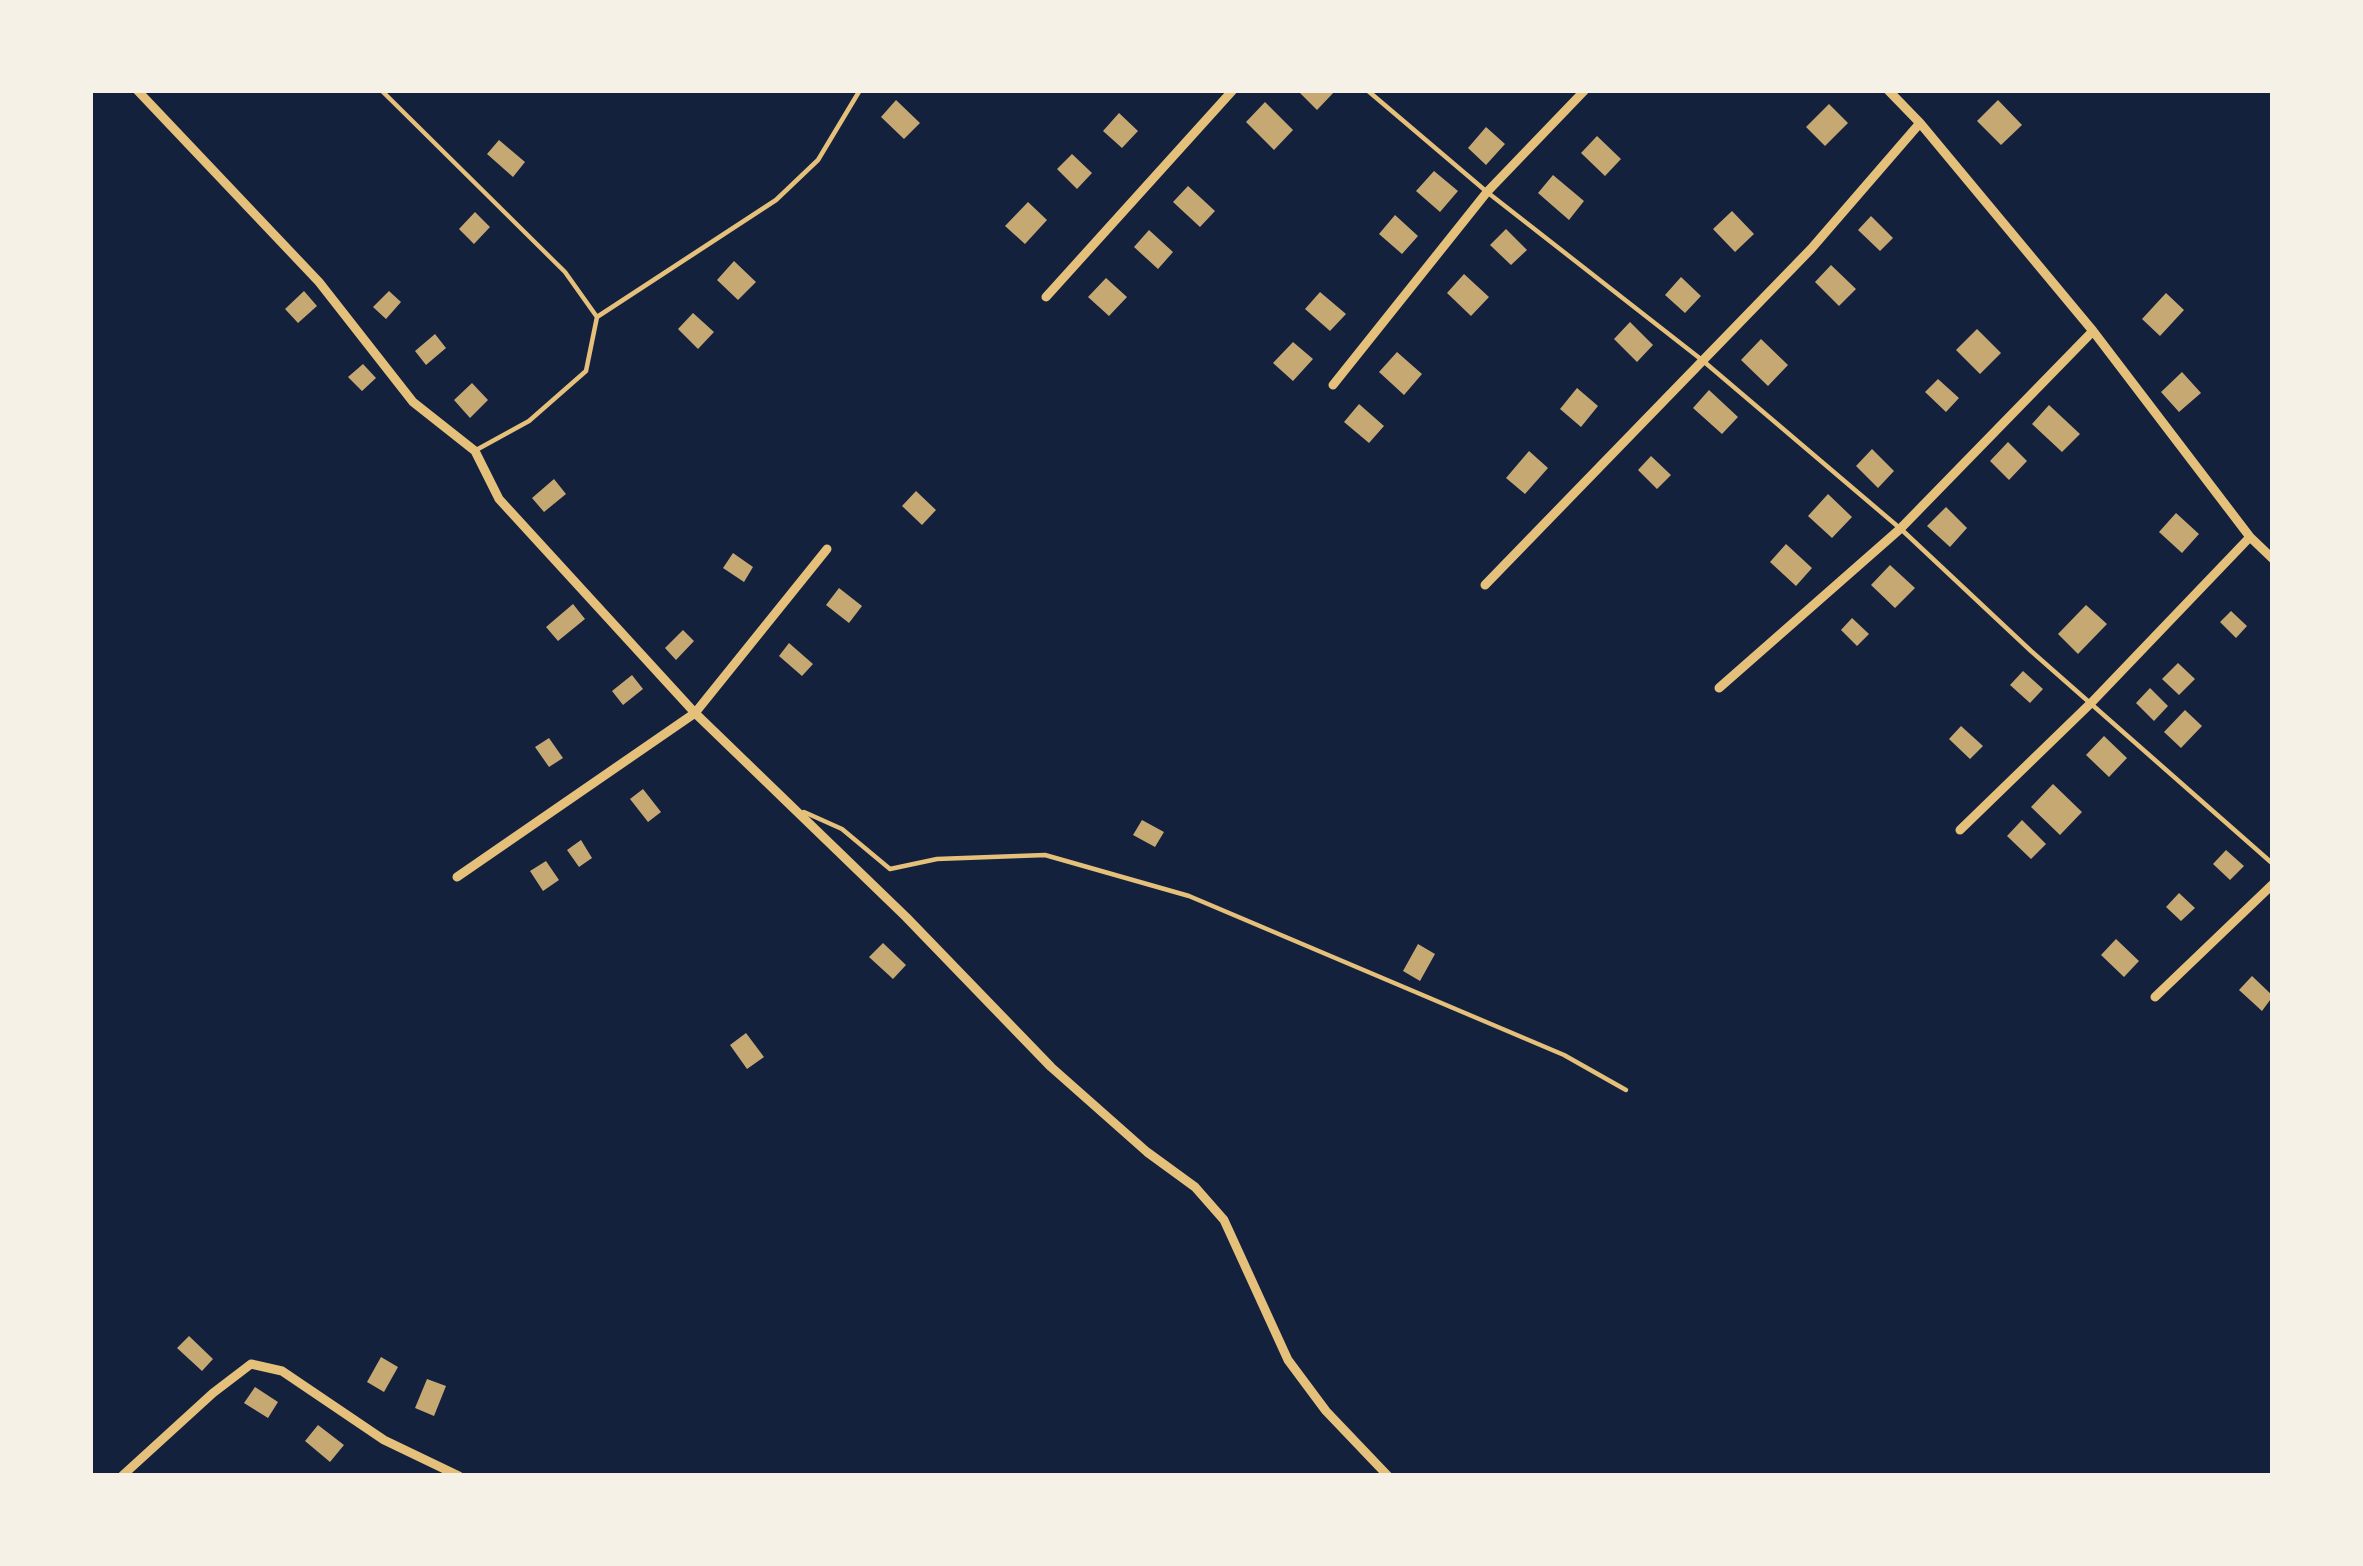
<!DOCTYPE html>
<html>
<head>
<meta charset="utf-8">
<style>
  body { margin:0 }
  #map { position:relative; width:2363px; height:1566px; overflow:hidden; background:#14213d; font-family:Helvetica,sans-serif }
  canvas { display:block }
  .frame { position:absolute; inset:0; border:93px solid #f6f1e7; pointer-events:none }
</style>
</head>
<body>
<div id="map">
<canvas width="2363" height="1566"></canvas>
<div class="frame"></div>
</div>
<script>
const g = document.querySelector('canvas').getContext('2d');
g.lineJoin = 'round';
function fillPath(path, color) {
  g.fillStyle = color;
  g.fill(path, 'evenodd');
}
function toPath(rows) {
  const path = new Path2D();
  for (const r of rows) {
    path.moveTo(r[0], r[1]);
    for (let i = 2; i < r.length; i += 2) path.lineTo(r[i], r[i + 1]);
  }
  return path;
}
function strokePath(path, color, width, dash) {
  g.strokeStyle = color;
  g.lineWidth = width;
  g.lineCap = dash ? 'butt' : 'round';
  g.setLineDash(dash || []);
  g.stroke(path);
}
fillPath(toPath([
  [1297,90,1336,90,1317,110],
  [896,100,920,123,904,139,881,117],
  [1998,100,2022,125,2001,145,1977,121],
  [1265,102,1293,130,1274,150,1246,122],
  [1829,104,1848,123,1825,146,1806,127],
  [1119,113,1138,131,1122,148,1103,131],
  [1486,127,1505,144,1486,165,1468,148],
  [1597,136,1621,159,1605,176,1581,153],
  [499,140,525,162,513,177,487,154],
  [1072,154,1092,173,1077,189,1057,169],
  [1434,171,1458,191,1440,212,1416,191],
  [1553,175,1584,201,1569,220,1538,193],
  [1188,186,1215,211,1200,227,1173,202],
  [1028,202,1047,220,1025,244,1005,226],
  [1732,211,1754,234,1735,252,1713,229],
  [475,212,490,227,474,244,459,229],
  [1395,215,1418,236,1402,254,1379,234],
  [1871,216,1893,238,1880,251,1858,230],
  [1506,229,1527,250,1511,265,1490,245],
  [1149,230,1173,252,1158,269,1134,247],
  [734,261,756,282,738,300,717,280],
  [1831,265,1856,289,1839,306,1815,282],
  [1464,274,1489,297,1471,316,1447,293],
  [1681,277,1701,296,1685,313,1665,295],
  [1106,278,1127,297,1109,316,1088,297],
  [304,291,317,306,298,323,285,309],
  [389,291,401,302,386,319,373,307],
  [1320,292,1346,314,1330,331,1305,309],
  [2166,293,2184,310,2160,336,2142,319],
  [693,313,714,332,698,349,678,329],
  [1630,322,1653,345,1637,362,1614,339],
  [1977,329,2001,353,1980,374,1956,350],
  [435,334,446,348,426,365,415,351],
  [1761,339,1788,365,1768,386,1741,360],
  [1293,342,1313,359,1293,381,1273,363],
  [1397,352,1422,374,1404,395,1379,372],
  [363,364,376,378,362,391,348,377],
  [2182,372,2201,393,2179,412,2161,392],
  [1938,379,1959,398,1946,412,1925,392],
  [472,383,488,400,470,418,454,400],
  [1577,388,1598,406,1581,427,1560,409],
  [1709,390,1738,417,1722,434,1693,408],
  [1359,404,1384,426,1369,443,1344,422],
  [2049,405,2080,434,2062,452,2032,424],
  [2008,442,2027,461,2009,480,1990,461],
  [1872,449,1894,471,1878,488,1856,466],
  [1529,451,1548,468,1525,494,1506,478],
  [1651,456,1671,475,1657,489,1638,470],
  [554,479,566,494,544,512,532,498],
  [916,491,936,510,922,525,902,506],
  [1828,494,1852,517,1832,538,1808,516],
  [1946,507,1967,528,1950,547,1927,526],
  [2176,513,2199,534,2182,553,2159,532],
  [1786,544,1812,568,1796,586,1770,562],
  [733,553,753,567,744,582,723,568],
  [1890,565,1915,588,1895,608,1871,585],
  [839,588,862,606,849,623,826,605],
  [573,604,585,619,558,641,546,627],
  [2086,605,2107,624,2078,654,2058,634],
  [2231,611,2247,626,2236,638,2220,622],
  [1852,618,1869,634,1857,646,1841,630],
  [683,630,694,641,676,660,665,648],
  [789,643,813,664,802,676,779,656],
  [2178,663,2195,679,2179,695,2162,679],
  [2023,671,2043,689,2030,703,2010,685],
  [632,675,643,689,623,705,612,691],
  [2150,688,2168,706,2154,721,2136,703],
  [2185,710,2202,726,2181,748,2164,732],
  [1961,726,1983,746,1970,759,1949,739],
  [2104,736,2127,758,2109,777,2086,755],
  [549,738,563,758,549,767,535,747],
  [2053,784,2082,812,2060,835,2031,807],
  [643,789,661,812,648,822,630,799],
  [1142,820,1164,832,1155,847,1133,835],
  [2022,820,2046,844,2031,859,2007,836],
  [581,840,592,858,579,867,567,850],
  [2226,850,2244,866,2230,880,2213,864],
  [546,861,559,880,543,891,530,871],
  [2179,893,2195,908,2181,921,2166,907],
  [2116,939,2139,961,2124,977,2101,955],
  [883,943,906,965,893,979,869,957],
  [1418,944,1435,954,1420,981,1403,971],
  [2252,976,2273,996,2262,1011,2239,990],
  [746,1033,764,1057,747,1069,730,1045],
  [189,1336,213,1359,202,1371,177,1348],
  [381,1357,398,1367,384,1392,367,1382],
  [427,1379,446,1386,434,1416,415,1408],
  [255,1387,278,1402,268,1418,244,1403],
  [318,1425,344,1445,330,1462,305,1441]
]), '#c6a872');
strokePath(toPath([
  [381,90,565,272,597,317,586,371,529,421,478,449],
  [1367,90,1487,192,1702,360,1902,530,2031,651,2273,864],
  [597,317,776,200,818,160,860,90],
  [804,812,842,829,890,869,937,859,1045,855,1189,896,1564,1055,1626,1090]
]), '#e5c07b', 4.5);
strokePath(toPath([
  [137,90,319,282,413,402,475,451,499,499,695,713,906,917,1051,1067,1147,1152,1195,1187,1224,1220,1288,1360,1326,1411,1388,1476],
  [1888,90,1920,123,2093,331,2250,537,2273,559],
  [1046,297,1233,90],
  [1333,385,1487,192,1585,90],
  [1485,585,1811,249,1920,123],
  [1719,688,1900,529,2093,331],
  [1960,830,2092,702,2250,537],
  [457,877,695,713,827,549],
  [2155,997,2273,884],
  [122,1476,213,1393,251,1364,282,1371,384,1440,459,1476]
]), '#e5c07b', 9);
</script>
</body>
</html>
